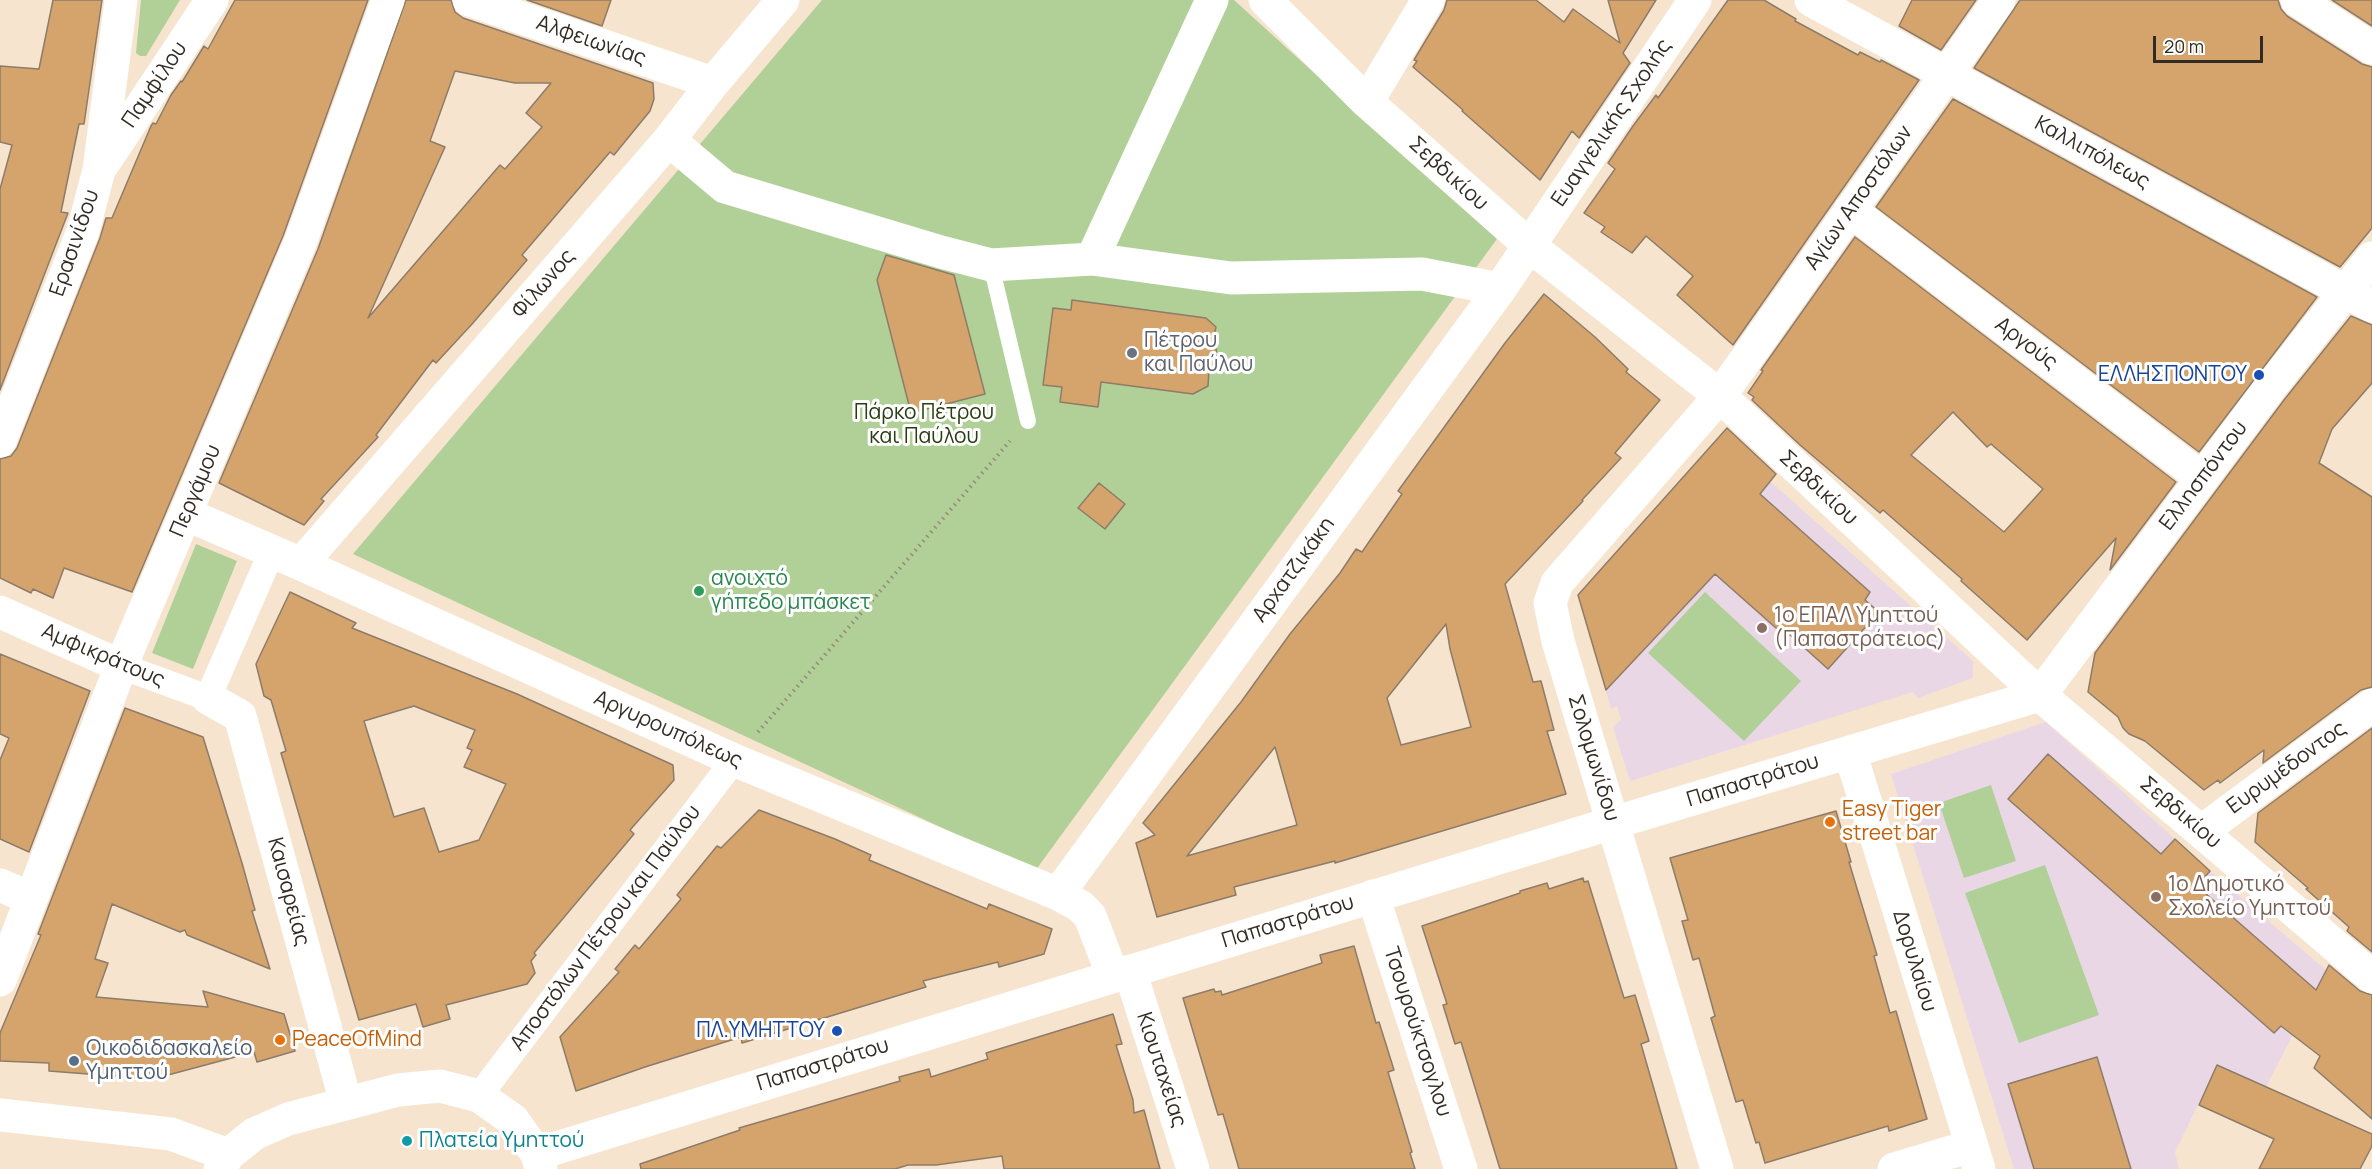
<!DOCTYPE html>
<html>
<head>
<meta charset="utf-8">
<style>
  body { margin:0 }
  #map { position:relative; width:2372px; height:1169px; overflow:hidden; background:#f7e4cf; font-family:Manrope,sans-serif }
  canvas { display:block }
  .scale { position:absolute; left:2153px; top:36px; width:110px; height:27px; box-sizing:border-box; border:3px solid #322b23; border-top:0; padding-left:8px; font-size:18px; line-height:21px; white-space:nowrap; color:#322b23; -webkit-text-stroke:4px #fff; paint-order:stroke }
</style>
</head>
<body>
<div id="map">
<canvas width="2372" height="1169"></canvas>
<div class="scale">20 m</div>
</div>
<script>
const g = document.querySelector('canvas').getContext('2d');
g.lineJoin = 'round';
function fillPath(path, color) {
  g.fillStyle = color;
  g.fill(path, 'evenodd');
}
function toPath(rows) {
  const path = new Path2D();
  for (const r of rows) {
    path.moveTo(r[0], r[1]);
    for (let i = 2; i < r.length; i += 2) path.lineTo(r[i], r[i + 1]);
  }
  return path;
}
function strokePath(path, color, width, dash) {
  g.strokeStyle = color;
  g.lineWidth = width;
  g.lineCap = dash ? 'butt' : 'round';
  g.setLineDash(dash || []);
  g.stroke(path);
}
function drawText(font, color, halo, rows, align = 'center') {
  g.font = font + ' Manrope,sans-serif';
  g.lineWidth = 6;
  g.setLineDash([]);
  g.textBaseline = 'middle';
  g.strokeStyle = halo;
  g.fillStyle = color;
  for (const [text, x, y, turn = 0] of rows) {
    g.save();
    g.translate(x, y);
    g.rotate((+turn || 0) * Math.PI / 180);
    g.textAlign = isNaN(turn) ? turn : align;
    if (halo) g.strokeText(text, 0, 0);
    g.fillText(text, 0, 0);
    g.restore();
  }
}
fillPath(toPath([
  [1719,436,1973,661,1973,678,1918,698,1913,692,1630,781,1613,727,1621,720,1617,706,1611,709,1578,595],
  [2046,722,2210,871,2326,970,2266,1087,2217,1066,2175,1152,2179,1169,2014,1169,1891,774]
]), '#ead7e6');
fillPath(toPath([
  [141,0,180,0,146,56,140,56,136,53],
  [822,0,1234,0,1497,239,1035,871,353,554],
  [196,544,237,561,193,669,152,653],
  [1705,592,1801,681,1744,741,1648,653],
  [1991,785,2016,861,1964,878,1939,803],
  [2045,865,2099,1015,2019,1043,1965,893]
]), '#b0d097');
const building = toPath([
  [53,0,102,0,84,124,79,124,61,212,68,213,0,390,0,189,12,145,0,142,0,66,39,69,53,0],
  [235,0,368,0,283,236,132,592,64,568,53,598,33,589,31,593,0,578,0,459,11,456,17,448,100,238,106,218,112,218,151,126,153,123,156,124,171,95,181,81,182,82,204,46,208,49,235,0],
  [406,0,451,0,455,12,463,18,653,83,654,99,650,111,614,155,610,152,522,255,527,260,473,323,436,363,433,360,376,435,378,437,321,499,324,501,304,525,219,483,318,249,406,0],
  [455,71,515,83,551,83,526,113,542,127,505,169,500,165,368,318,445,147,430,141,455,71],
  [527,0,611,0,602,26,527,0],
  [1447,0,1536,0,1564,22,1573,9,1620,43,1608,0,1656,0,1623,53,1630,63,1579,138,1572,131,1540,180,1462,111,1463,110,1413,67,1417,61,1414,60,1444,10,1447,0],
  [1728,0,1764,0,1796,19,1795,21,1858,55,1860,52,1880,62,1881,60,1919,80,1733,345,1677,295,1693,276,1646,236,1632,253,1601,232,1605,227,1584,213,1615,169,1608,163,1633,126,1656,95,1658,98,1728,0],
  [1912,0,1976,0,1941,50,1899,26,1912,0],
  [2020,0,2278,0,2281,9,2287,16,2362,64,2372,67,2372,228,2340,267,1974,68,2020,0],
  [2332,0,2372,0,2372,26,2332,0],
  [1953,99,2317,297,2199,452,1876,207,1953,99],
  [1855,237,2176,482,2110,570,2116,538,2027,640,1961,581,1962,579,1883,510,1880,513,1800,445,1752,400,1754,397,1748,393,1763,371,1761,370,1855,237],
  [1953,412,1987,447,1991,444,2043,489,2004,532,1911,455,1953,412],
  [886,255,954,275,985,394,911,413,877,280,886,255],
  [1544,294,1595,337,1628,369,1626,372,1660,400,1615,453,1621,458,1582,500,1583,501,1505,584,1533,682,1541,681,1554,730,1547,731,1566,794,1335,863,1335,861,1234,887,1236,895,1157,917,1136,843,1155,835,1143,823,1241,702,1290,634,1340,573,1356,549,1362,552,1402,494,1398,491,1505,343,1544,294],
  [1446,624,1450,649,1471,727,1401,745,1387,698,1446,624],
  [1275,747,1297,825,1187,856,1275,747],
  [1072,300,1206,318,1216,327,1214,336,1217,355,1209,370,1208,386,1193,394,1101,382,1098,407,1060,402,1062,387,1043,385,1053,308,1071,310,1072,300],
  [2351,316,2372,325,2372,383,2332,429,2319,463,2372,497,2372,687,2361,690,2263,763,2264,750,2220,783,2218,780,2204,790,2145,741,2129,734,2123,728,2118,717,2088,692,2095,653,2284,400,2351,316],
  [1727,428,1776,474,1760,494,1870,592,1865,600,1879,612,1828,669,1788,633,1785,636,1715,574,1606,690,1578,595,1727,428],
  [1099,483,1125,504,1105,529,1078,508,1099,483],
  [290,592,356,623,352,628,517,694,673,765,674,780,630,830,634,834,534,953,536,955,531,961,535,973,527,984,446,1005,450,1019,423,1027,416,1004,359,1020,281,753,286,751,271,700,264,696,256,664,290,592],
  [414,706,475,730,467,748,472,750,464,767,506,784,479,840,439,852,424,808,394,817,364,721,414,706],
  [0,654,90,691,29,852,0,839,0,760,9,738,0,734,0,654],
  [125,708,203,737,242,863,255,910,252,911,270,969,187,935,185,930,180,932,112,904,95,959,108,963,96,997,208,1007,203,991,284,1014,295,1051,257,1062,254,1052,153,1079,49,1071,49,1063,0,1061,0,1033,41,935,38,934,125,708],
  [2372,728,2372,952,2347,931,2349,927,2306,889,2308,888,2255,842,2258,813,2372,728],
  [2048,754,2161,854,2175,839,2210,871,2197,886,2316,990,2329,965,2360,991,2372,995,2372,1119,2314,1068,2320,1056,2281,1026,2274,1033,2008,799,2048,754],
  [759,810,835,839,871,855,869,860,987,909,989,904,1052,929,1044,954,999,967,998,962,923,981,926,987,742,1043,741,1037,645,1067,576,1091,560,1037,619,972,615,969,635,945,639,949,681,899,677,895,717,846,721,848,759,810],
  [1836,811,1851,862,1849,862,1877,955,1874,956,1890,1013,1896,1011,1927,1119,1889,1131,1888,1126,1765,1163,1759,1142,1756,1143,1743,1100,1736,1102,1711,1018,1715,1016,1699,958,1693,960,1682,921,1688,920,1670,858,1836,811],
  [1583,878,1584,882,1588,881,1624,998,1635,995,1649,1041,1641,1044,1677,1169,1500,1169,1461,1042,1455,1044,1443,1005,1447,1004,1422,926,1520,893,1520,891,1547,883,1549,889,1583,878],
  [1354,946,1376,1023,1379,1022,1394,1070,1388,1072,1412,1152,1410,1153,1415,1169,1239,1169,1223,1114,1218,1115,1183,998,1214,989,1215,992,1221,991,1222,995,1322,963,1320,955,1354,946],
  [1113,1014,1122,1044,1116,1045,1133,1100,1134,1113,1144,1110,1160,1169,1004,1169,1002,1156,936,1165,908,1165,895,1169,641,1169,640,1164,740,1130,739,1128,900,1081,899,1077,929,1069,931,1077,988,1059,986,1053,1113,1014],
  [2097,1057,2131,1169,2034,1169,2008,1084,2097,1057],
  [2217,1065,2372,1134,2372,1146,2360,1169,2259,1169,2274,1139,2199,1105,2217,1065]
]);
fillPath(building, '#d5a46d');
strokePath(building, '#8d7c69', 1.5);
strokePath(toPath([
  [758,732,1010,441]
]), '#978a7b', 4, [1.5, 4.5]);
strokePath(toPath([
  [991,265,1028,421]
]), '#fff', 16);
strokePath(toPath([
  [121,666,208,698,272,551],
  [479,1096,734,760]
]), '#fff', 26);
strokePath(toPath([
  [469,0,713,83],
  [1265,0,1367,102,1530,246,1720,396,2040,695,2372,977],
  [1811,0,2372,306],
  [2297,0,2372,48],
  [1367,102,1428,0],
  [669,140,725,187,941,252,991,265,1092,259,1231,278,1422,274,1500,289],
  [103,164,212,0],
  [1850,210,2202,478],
  [1092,259,1212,0],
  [0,441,83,231,99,170,121,0],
  [186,514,301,564,734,760,1058,894,1080,906,1090,916,1113,976],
  [301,564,669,140,713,83,783,0],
  [0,612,121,666],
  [208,698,240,716,346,1103],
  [1850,752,1979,1169],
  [2202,831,2372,705],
  [0,885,30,898],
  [1058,894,1500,289,1695,0],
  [1373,896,1461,1169],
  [1130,971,1193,1169],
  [0,980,121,666,300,243,388,0],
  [1717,1169,1558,641,1550,603,1557,583,1720,396,1999,0],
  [1894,1169,1971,1146]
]), '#fff', 33);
strokePath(toPath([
  [0,1115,171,1134,228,1155],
  [537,1154,1596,828,2040,695,2269,389,2372,258],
  [220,1169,228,1155,254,1134,288,1119,398,1090,440,1086,479,1096,513,1120,537,1154,541,1169]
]), '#fff', 33);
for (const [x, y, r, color] of [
  [1132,353,6,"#6b7280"],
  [2259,375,6,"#1a4fb4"],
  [699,591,6,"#2e9e5b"],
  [1762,628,6,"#8d6e63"],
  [1830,822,6,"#e8710a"],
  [2156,897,6,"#8d6e63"],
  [837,1031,6,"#1a4fb4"],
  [280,1040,6,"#e8710a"],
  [74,1061,6,"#5c6f8a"],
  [407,1141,6,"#0f9aa8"]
]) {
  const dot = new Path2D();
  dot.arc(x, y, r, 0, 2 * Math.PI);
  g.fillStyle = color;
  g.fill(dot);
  strokePath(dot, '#fff', 2);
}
drawText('21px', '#322b23', '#fff', [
  ["Αλφειωνίας",591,41,19],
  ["Παμφίλου",155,85,-56],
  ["Ευαγγελικής Σχολής",1612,123,-56],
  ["Καλλιπόλεως",2092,153,29],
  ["Σεβδικίου",1448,174,42],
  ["Αγίων Αποστόλων",1859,198,-55],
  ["Ερασινίδου",75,243,-71],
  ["Φίλωνος",544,284,-49],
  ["Αργούς",2026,344,37],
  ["Ελλησπόντου",2204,476,-53],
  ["Σεβδικίου",1818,488,43],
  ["Περγάμου",196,491,-67],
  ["Αρχατζικάκη",1294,570,-54],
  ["Αμφικράτους",103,656,23],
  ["Αργυρουπόλεως",668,730,24],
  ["Σολομωνίδου",1593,758,73],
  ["Ευρυμέδοντος",2287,768,-36],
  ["Παπαστράτου",1753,781,-17],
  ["Σεβδικίου",2180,813,40],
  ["Καισαρείας",288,892,75],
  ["Παπαστράτου",1288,922,-17],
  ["Αποστόλων Πέτρου και Παύλου",606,928,-53],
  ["Δορυλαίου",1914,961,73],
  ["Τσουρούκτσογλου",1417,1032,72],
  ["Παπαστράτου",823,1065,-17],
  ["Κιουταχείας",1161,1070,72]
]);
drawText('21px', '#5b616d', '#fff', [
  ["Πέτρου",1144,341],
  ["και Παύλου",1144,365]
], 'left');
drawText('21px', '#164399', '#fff', [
  ["ΕΛΛΗΣΠΟΝΤΟΥ",2247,375],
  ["ΠΛ.ΥΜΗΤΤΟΥ",825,1031]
], 'right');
drawText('21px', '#283e12', '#fff', [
  ["Πάρκο Πέτρου",924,413],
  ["και Παύλου",924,437]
]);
drawText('21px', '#27864d', '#fff', [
  ["ανοιχτό",711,579],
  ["γήπεδο μπάσκετ",711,603]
], 'left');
drawText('21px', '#785e54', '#fff', [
  ["1ο ΕΠΑΛ Υμηττού",1774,616],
  ["(Παπαστράτειος)",1774,640],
  ["1ο Δημοτικό",2168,885],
  ["Σχολείο Υμηττού",2168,909]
], 'left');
drawText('21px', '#c56008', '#fff', [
  ["Easy Tiger",1842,810],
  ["street bar",1842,834],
  ["PeaceOfMind",292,1040]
], 'left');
drawText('21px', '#4e5e75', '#fff', [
  ["Οικοδιδασκαλείο",86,1049],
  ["Υμηττού",86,1073]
], 'left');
drawText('21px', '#0d838f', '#fff', [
  ["Πλατεία Υμηττού",419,1141]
], 'left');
</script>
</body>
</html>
